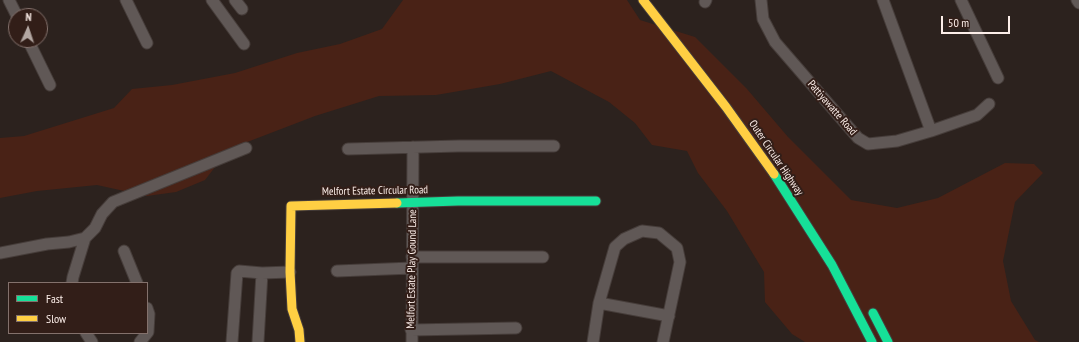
<!DOCTYPE html>
<html>
<head>
<meta charset="utf-8">
<style>
  body { margin:0 }
  #map { position:relative; width:1079px; height:342px; overflow:hidden; background:#2c221e; font-family:"PT Sans Narrow",sans-serif }
  canvas { display:block }
  .legend { position:absolute; left:8px; top:282px; width:140px; height:52px; box-sizing:border-box; background:#321e18; border:1px solid #83716c; margin:0; padding:5px 7px; list-style:none; font-size:12px; color:#fceee9 }
  .legend li { display:flex; align-items:center; gap:8px; height:20px }
  .legend b { width:20px; border:1px solid #83716c }
  .north { position:absolute; left:8px; top:8px; width:40px; height:40px; box-sizing:border-box; background:#321e18; border:1px solid #83716c; border-radius:50%; rotate:3deg; font-size:11px; font-weight:700; line-height:16px; text-align:center; color:#fceee9 }
  .north::after { content:''; display:block; margin:auto; width:14px; height:18px; background:#b3a7a2; clip-path:polygon(50% 0,100% 100%,50% 72%,0 100%) }
  .scale { position:absolute; left:941px; top:16px; width:69px; height:18px; box-sizing:border-box; border:2px solid #fceee9; border-top:0; padding-left:5px; font-size:12px; line-height:14px; white-space:nowrap; color:#fceee9; -webkit-text-stroke:3px #321e18; paint-order:stroke }
</style>
</head>
<body>
<div id="map">
<canvas width="1079" height="342"></canvas>
<ul class="legend">
<li><b style="height:5px;background:#16e098"></b>Fast</li>
<li><b style="height:5px;background:#ffcf43"></b>Slow</li>
</ul>
<div class="north">N</div>
<div class="scale">50 m</div>
</div>
<script>
const g = document.querySelector('canvas').getContext('2d');
g.lineJoin = 'round';
function fillPath(path, color) {
  g.fillStyle = color;
  g.fill(path, 'evenodd');
}
function toPath(rows) {
  const path = new Path2D();
  for (const r of rows) {
    path.moveTo(r[0], r[1]);
    for (let i = 2; i < r.length; i += 2) path.lineTo(r[i], r[i + 1]);
  }
  return path;
}
function strokePath(path, color, width, dash) {
  g.strokeStyle = color;
  g.lineWidth = width;
  g.lineCap = dash ? 'butt' : 'round';
  g.setLineDash(dash || []);
  g.stroke(path);
}
function drawText(font, color, halo, rows, align = 'center') {
  g.font = font + ' "PT Sans Narrow",sans-serif';
  g.lineWidth = 4;
  g.setLineDash([]);
  g.textBaseline = 'middle';
  g.strokeStyle = halo;
  g.fillStyle = color;
  for (const [text, x, y, turn = 0] of rows) {
    g.save();
    g.translate(x, y);
    g.rotate((+turn || 0) * Math.PI / 180);
    g.textAlign = isNaN(turn) ? turn : align;
    if (halo) g.strokeText(text, 0, 0);
    g.fillText(text, 0, 0);
    g.restore();
  }
}
fillPath(toPath([
  [403,0,627,0,640,20,695,37,747,89,788,137,851,200,897,208,938,198,1005,163,1034,164,1043,173,1015,202,1003,261,1011,301,1035,340,1039,342,805,342,792,334,765,302,764,272,727,211,698,173,687,151,652,145,635,123,609,102,551,71,500,84,436,95,379,96,315,116,229,149,205,180,176,192,147,196,97,185,37,191,0,198,0,138,24,136,114,108,132,89,172,85,235,73,297,53,340,44,382,29]
]), '#492216');
const street = toPath([
  [9,0,17,16],
  [126,0,147,43],
  [212,0,244,44],
  [235,0,242,9],
  [761,0,763,19,775,42,858,138,868,144,897,141,931,131,977,115,989,104],
  [883,0,931,131],
  [961,0,998,78],
  [1077,0,1079,3],
  [705,2,706,0],
  [28,40,50,85],
  [348,149,459,146,554,146],
  [124,251,137,283],
  [0,253,47,244,69,242,85,238,95,228,102,214,113,202,246,148],
  [412,257,543,257],
  [337,271,412,268],
  [72,283,73,277,85,238],
  [599,303,669,316],
  [411,330,516,328],
  [86,333,92,342],
  [140,342,148,332,149,314,147,308],
  [232,342,237,273,239,271,262,273],
  [258,342,262,273,290,272],
  [412,342,413,147],
  [593,342,599,303,615,247,624,239,642,231,659,233,677,248,680,262,663,342]
]);
const fast = toPath([
  [774,174,832,265,872,342],
  [397,203,458,201,596,201],
  [873,313,888,342]
]);
const slow = toPath([
  [643,0,726,107,774,174],
  [300,342,299,330,292,309,290,272,291,206,397,203]
]);
strokePath(street, '#463d3a', 13);
strokePath(fast, '#463d3a', 11);
strokePath(slow, '#463d3a', 11);
strokePath(street, '#605856', 11);
strokePath(fast, '#16e098', 9);
strokePath(slow, '#ffcf43', 9);
drawText('11px', '#fceee9', '#321e18', [
  ["Pattiyawatte Road",832,108,49],
  ["Outer Circular Highway",776,158,56],
  ["Melfort Estate Circular Road",375,191,-1],
  ["Melfort Estate Play Gound Lane",412,269,-89]
]);
</script>
</body>
</html>
